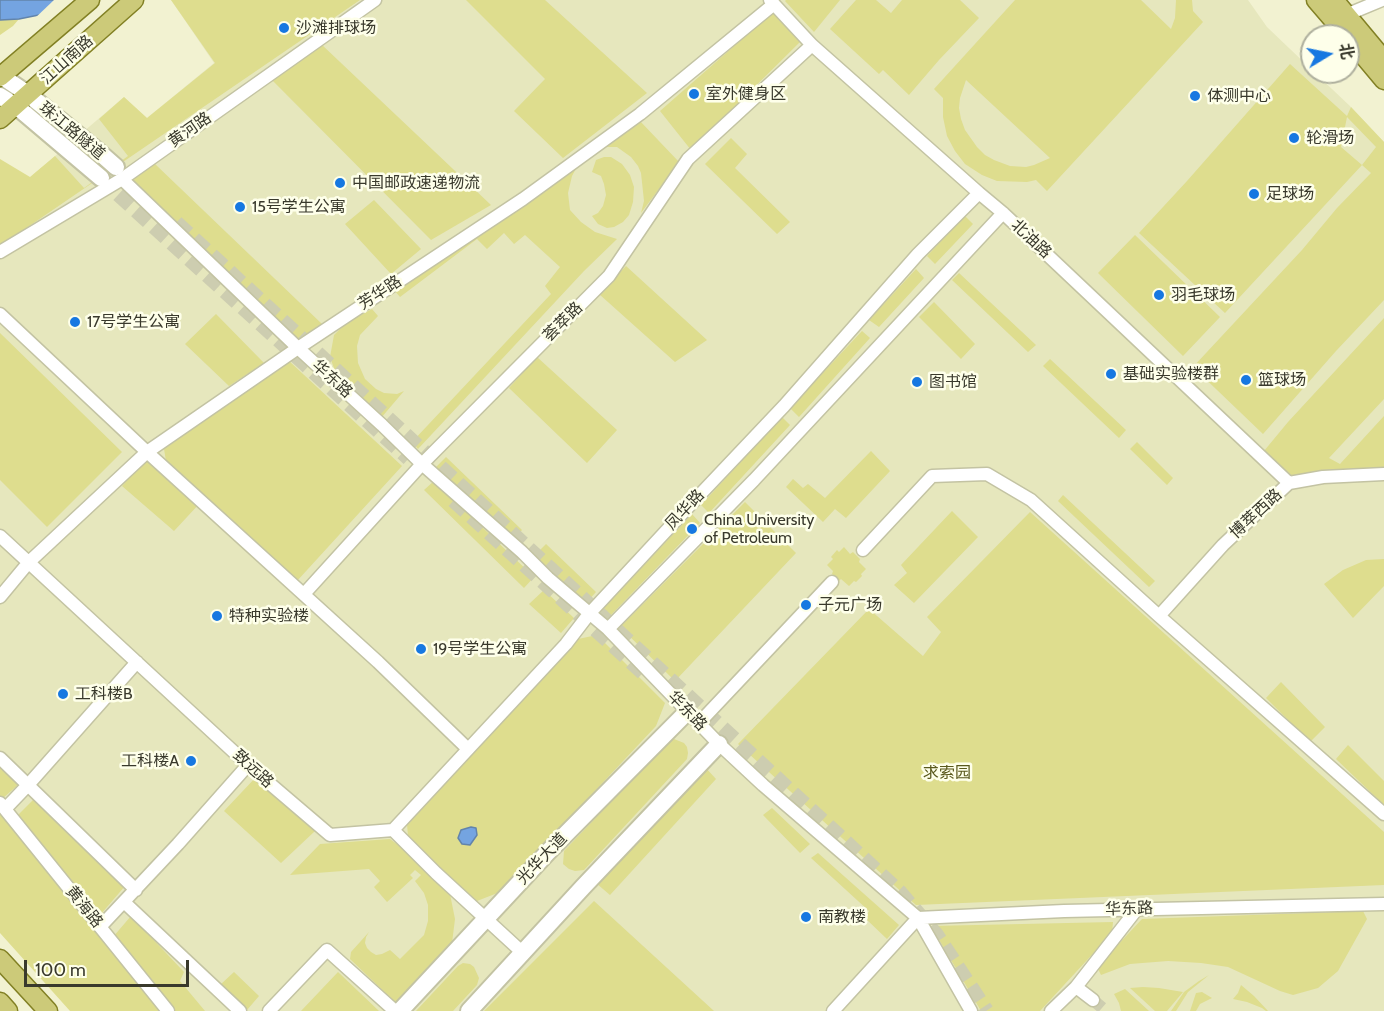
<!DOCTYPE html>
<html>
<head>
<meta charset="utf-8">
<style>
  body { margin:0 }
  #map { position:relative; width:1384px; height:1011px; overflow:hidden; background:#f2f2d1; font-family:Cabin,"Noto Sans SC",sans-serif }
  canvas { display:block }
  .north { position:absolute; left:1300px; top:24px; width:60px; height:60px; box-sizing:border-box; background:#feffea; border:2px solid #afb09e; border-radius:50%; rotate:80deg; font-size:16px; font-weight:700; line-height:24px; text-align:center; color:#39392c }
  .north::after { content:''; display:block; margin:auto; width:21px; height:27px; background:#1778e1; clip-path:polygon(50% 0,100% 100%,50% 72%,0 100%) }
  .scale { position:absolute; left:24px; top:960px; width:165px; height:27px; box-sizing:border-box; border:3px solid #39392c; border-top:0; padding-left:8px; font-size:18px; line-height:21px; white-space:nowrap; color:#39392c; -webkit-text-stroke:4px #feffea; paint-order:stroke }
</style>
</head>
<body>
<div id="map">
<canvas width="1384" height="1011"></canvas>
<div class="north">北</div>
<div class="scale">100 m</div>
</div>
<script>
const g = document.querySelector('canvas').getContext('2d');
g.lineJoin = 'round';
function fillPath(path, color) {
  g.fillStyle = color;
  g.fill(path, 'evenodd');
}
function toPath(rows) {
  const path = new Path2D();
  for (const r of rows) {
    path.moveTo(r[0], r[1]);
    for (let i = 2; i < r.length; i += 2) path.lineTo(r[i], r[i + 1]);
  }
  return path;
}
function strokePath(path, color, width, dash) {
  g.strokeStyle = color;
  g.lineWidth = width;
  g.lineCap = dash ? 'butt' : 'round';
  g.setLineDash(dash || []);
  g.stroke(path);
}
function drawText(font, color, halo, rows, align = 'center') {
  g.font = font + ' Cabin,"Noto Sans SC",sans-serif';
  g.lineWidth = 5;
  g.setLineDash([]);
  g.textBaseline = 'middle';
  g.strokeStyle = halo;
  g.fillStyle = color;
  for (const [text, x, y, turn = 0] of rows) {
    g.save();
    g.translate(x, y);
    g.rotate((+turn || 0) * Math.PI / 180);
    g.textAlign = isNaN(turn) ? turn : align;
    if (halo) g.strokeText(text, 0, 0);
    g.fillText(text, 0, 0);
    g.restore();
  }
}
fillPath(toPath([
  [171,0,1248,0,1267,27,1312,70,1312,72,1314,72,1351,107,1384,142,1384,1011,140,1011,0,855,0,203,124,97,147,118,214,63]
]), '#e6e7bd');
fillPath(toPath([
  [171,0,360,0,0,246,0,159,30,177,55,156,84,188,128,156,99,119,124,97,147,118,215,63],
  [466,0,545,0,647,93,563,158,514,111,545,79],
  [786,0,840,0,814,32,785,1],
  [856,0,876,0,891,13,902,0,960,0,979,18,939,60,909,95,883,70,879,74,830,29],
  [1015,0,1141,0,1171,29,1175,18,1176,0,1192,0,1193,11,1203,22,1047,191,1036,180,1027,182,997,181,982,175,965,164,955,151,947,136,943,117,943,98,934,89],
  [966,80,1050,158,1034,165,1026,167,1010,166,994,160,985,155,977,147,965,130,961,119,959,108,960,98],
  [773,12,801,41,691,150,660,111],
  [19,19,13,26,0,35,0,20],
  [321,44,491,205,431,240,272,80],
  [1290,64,1347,116,1351,107,1384,142,1384,300,1336,351,1263,434,1193,367,1302,250,1337,208,1371,173,1362,165,1225,313,1139,233,1187,181],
  [1347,117,1376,147,1362,165,1341,147],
  [639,120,679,162,641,213,644,201,641,173,638,166,631,157,617,147,601,147],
  [731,138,747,154,735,168,790,222,777,234,705,164],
  [604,157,611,157,622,164,630,175,634,187,633,202,629,215,623,222,614,227,607,228,598,224,592,216,598,213,603,206,606,195,604,184,601,176,592,172,596,160],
  [155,164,322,324,298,340,130,179],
  [578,165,572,176,568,193,570,210,581,222,595,232,617,239,584,271,418,449,412,442,551,294,545,286,560,267,525,235,514,244,504,233,487,249,477,239,400,297,394,290],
  [374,200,421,249,391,274,345,224],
  [965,216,973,224,935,264,927,256],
  [1135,235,1220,317,1183,356,1098,273],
  [626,266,707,340,675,362,599,294],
  [916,269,924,278,879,327,869,320],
  [959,273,1036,345,1028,352,952,280],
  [934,302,975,344,961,359,919,317],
  [372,309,378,316,360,335,357,346,358,363,365,379,376,389,384,393,397,394,404,391,381,418,335,371,330,357,334,335,346,323],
  [216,314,264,363,229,386,185,344],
  [1384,318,1384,399,1329,458,1340,464,1384,416,1384,467,1335,471,1292,476,1264,451,1288,422],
  [862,331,870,338,799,417,790,408],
  [0,333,122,452,47,527,0,480],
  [537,357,617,430,587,463,509,388],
  [1050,359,1126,430,1119,438,1043,366],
  [289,361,402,466,297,581,166,461,164,449],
  [782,417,790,425,709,513,701,505],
  [1137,442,1173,478,1167,485,1130,449],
  [871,451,890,471,846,518,835,509,823,522,786,487,793,479,803,488,808,484,825,498],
  [446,457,522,530,513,540,436,467],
  [147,458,200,503,174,531,122,486],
  [434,481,534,577,524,588,424,490],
  [1063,495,1155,581,1149,587,1058,501],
  [745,502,796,553,675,681,620,627],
  [952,511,978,537,914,603,894,585,907,573,901,565],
  [1030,512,1384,832,1384,885,916,905,738,744,869,609,923,656,941,632,927,617],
  [692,514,700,523,609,617,602,610],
  [546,544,596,592,585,604,534,556],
  [844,547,850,554,853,552,860,559,859,562,866,569,861,574,862,576,856,582,854,581,849,586,841,579,839,581,832,574,833,571,827,565,833,559,831,557,837,550,839,552],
  [1384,559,1384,586,1353,618,1324,584,1343,570,1366,560],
  [544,590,574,618,561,633,529,604],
  [597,635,665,703,656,726,500,892,477,901,451,878,408,836,407,824,578,639],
  [1281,682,1325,727,1310,742,1266,698],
  [674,739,684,743,687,747,688,753,687,759,584,870,575,871,569,869,563,864,564,851,669,741],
  [1348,745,1384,781,1384,805,1336,759],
  [0,765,19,784,2,799,0,796],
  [704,766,716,779,610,895,596,883],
  [257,776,315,831,281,863,224,811],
  [34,799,125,886,101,914,96,914,16,817],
  [772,808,810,844,800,853,763,815],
  [0,809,165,1011,70,1011,0,933],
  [390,839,419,861,450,894,455,919,452,943,400,999,395,1002,350,959,351,952,369,932,366,937,365,943,367,948,371,952,376,955,382,954,390,950,400,959,424,935,428,921,428,905,424,893,415,881,421,875,415,870,410,875,413,878,387,902,374,887,380,881,369,869,290,875,320,844],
  [818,853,899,925,887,939,865,918,869,911,811,858],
  [594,901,714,1011,484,1011],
  [1363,911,1367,919,1338,971,1318,988,1293,995,1280,991,1228,967,1201,963,1168,961,1130,964,1101,975,1097,967,1142,919],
  [131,916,184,972,180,981,205,1011,175,1011,113,937],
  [1113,922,1112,933,1040,1011,981,1011,931,926],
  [463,963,470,964,474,967,479,978,477,985,453,1011,416,1011,458,966],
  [234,972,259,996,247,1010,220,985],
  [338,972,379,1011,301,1011],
  [1209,975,1188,992,1176,1011,1171,1011,1184,992,1199,981],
  [1241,985,1254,996,1268,1011,1266,1011,1262,1008,1247,1002,1233,999,1238,993],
  [1143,987,1159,988,1183,992,1167,1011,1155,1011,1130,988],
  [1125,989,1149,1011,1121,1011,1119,1003,1114,994],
  [1202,992,1212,998,1200,1004,1196,1011,1190,1011,1196,993]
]), '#dedd8e');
const water = toPath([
  [0,0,113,0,19,19,0,20,0,0],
  [471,827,476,828,477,835,470,845,462,844,458,838,461,830,471,827]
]);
fillPath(water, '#74a4e1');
strokePath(water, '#6284ab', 1.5);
fillPath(toPath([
  [54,0,116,0,114,3,33,20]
]), '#f2f2d1');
strokePath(toPath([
  [1093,1000,1106,1011]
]), '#cdcdb0', 12, [12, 6]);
strokePath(toPath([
  [101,178,409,458],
  [176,223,899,892,936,935,986,1011],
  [454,500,644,673]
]), '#cdcdb0', 16, [16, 8]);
const street = toPath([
  [770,0,812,45,979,193,1003,213,1289,483],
  [1342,19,1346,15,1382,0],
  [122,179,298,348,382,425,422,464,522,552,548,578,608,629,719,744,763,785,918,918,1064,911,1384,904],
  [0,252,122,179,375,0],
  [0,314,147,452,378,662,468,749],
  [0,536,248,765,330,835,393,830,436,873,523,953],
  [863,550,932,476,987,474,1031,500,1159,616,1384,814],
  [304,594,422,464,609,276,688,159,812,45],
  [0,597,29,562,147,452,298,348,523,199,640,114,774,4],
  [1159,616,1223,545,1289,483,1323,477,1384,474],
  [608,629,754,480,1003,213],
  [699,723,832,582],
  [0,758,136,890],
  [0,803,168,1011],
  [5,809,28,785,137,662],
  [393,830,566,644,589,614,692,503,784,406,918,254,979,193],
  [124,902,240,1011],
  [100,927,178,844,248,765],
  [1076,987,1093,1000],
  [269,1011,327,950,395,1011],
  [833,1011,918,918,971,1011],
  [1051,1011,1076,987,1137,909]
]);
const secondary = toPath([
  [0,75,28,94,99,152,116,167],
  [0,96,16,106,101,178],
  [400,1011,548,852,687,712],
  [469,1011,583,887,719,744]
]);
const primary = toPath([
  [1316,0,1347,36],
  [1334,0,1384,60],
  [1348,37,1384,80],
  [0,77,90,0],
  [0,119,134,0],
  [0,959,48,1011],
  [0,1002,8,1011]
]);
strokePath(street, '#c3c3a3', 15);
strokePath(secondary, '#c3c3a3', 20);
strokePath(primary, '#828024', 21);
strokePath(street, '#fff', 12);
strokePath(secondary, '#fff', 16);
strokePath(primary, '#ccca79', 18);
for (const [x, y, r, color] of [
  [284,28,6,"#1778e1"],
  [694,94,6,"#1778e1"],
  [1195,96,6,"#1778e1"],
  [1294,138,6,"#1778e1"],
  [340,183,6,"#1778e1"],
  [1254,194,6,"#1778e1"],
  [240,207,6,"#1778e1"],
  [1159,295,6,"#1778e1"],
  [75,322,6,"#1778e1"],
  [1111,374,6,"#1778e1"],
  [1246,380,6,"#1778e1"],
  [917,382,6,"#1778e1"],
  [692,529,6,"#1778e1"],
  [806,605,6,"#1778e1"],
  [217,616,6,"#1778e1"],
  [421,649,6,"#1778e1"],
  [63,694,6,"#1778e1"],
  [191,761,6,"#1778e1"],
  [806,917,6,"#1778e1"]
]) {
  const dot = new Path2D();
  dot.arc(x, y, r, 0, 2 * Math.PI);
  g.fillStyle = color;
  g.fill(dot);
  strokePath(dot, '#feffea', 2);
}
drawText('16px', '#39392c', '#feffea', [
  ["沙滩排球场",296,28],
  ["室外健身区",706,94],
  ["体测中心",1207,96],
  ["轮滑场",1306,138],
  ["中国邮政速递物流",352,183],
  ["足球场",1266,194],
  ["15号学生公寓",252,207],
  ["羽毛球场",1171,295],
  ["17号学生公寓",87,322],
  ["基础实验楼群",1123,374],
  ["篮球场",1258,380],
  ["图书馆",929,382],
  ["China University",704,520],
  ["of Petroleum",704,538],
  ["子元广场",818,605],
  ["特种实验楼",229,616],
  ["19号学生公寓",433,649],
  ["工科楼B",75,694],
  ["工科楼A",179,761,"right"],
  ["南教楼",818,917]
], 'left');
drawText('16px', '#39392c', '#feffea', [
  ["江山南路",67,60,-42],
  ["黄河路",190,130,-35],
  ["珠江路隧道",72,131,40],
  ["北油路",1031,239,43],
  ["芳华路",380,293,-33],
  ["荟萃路",563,322,-45],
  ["华东路",332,379,42],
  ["凤华路",685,510,-47],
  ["博萃西路",1256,514,-43],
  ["华东路",687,711,46],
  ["致远路",253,769,42],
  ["光华大道",542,859,-46],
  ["黄海路",84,907,51],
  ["华东路",1129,909,-2]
]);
drawText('16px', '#5a591d', '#feffea', [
  ["求索园",947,773]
]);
</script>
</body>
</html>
